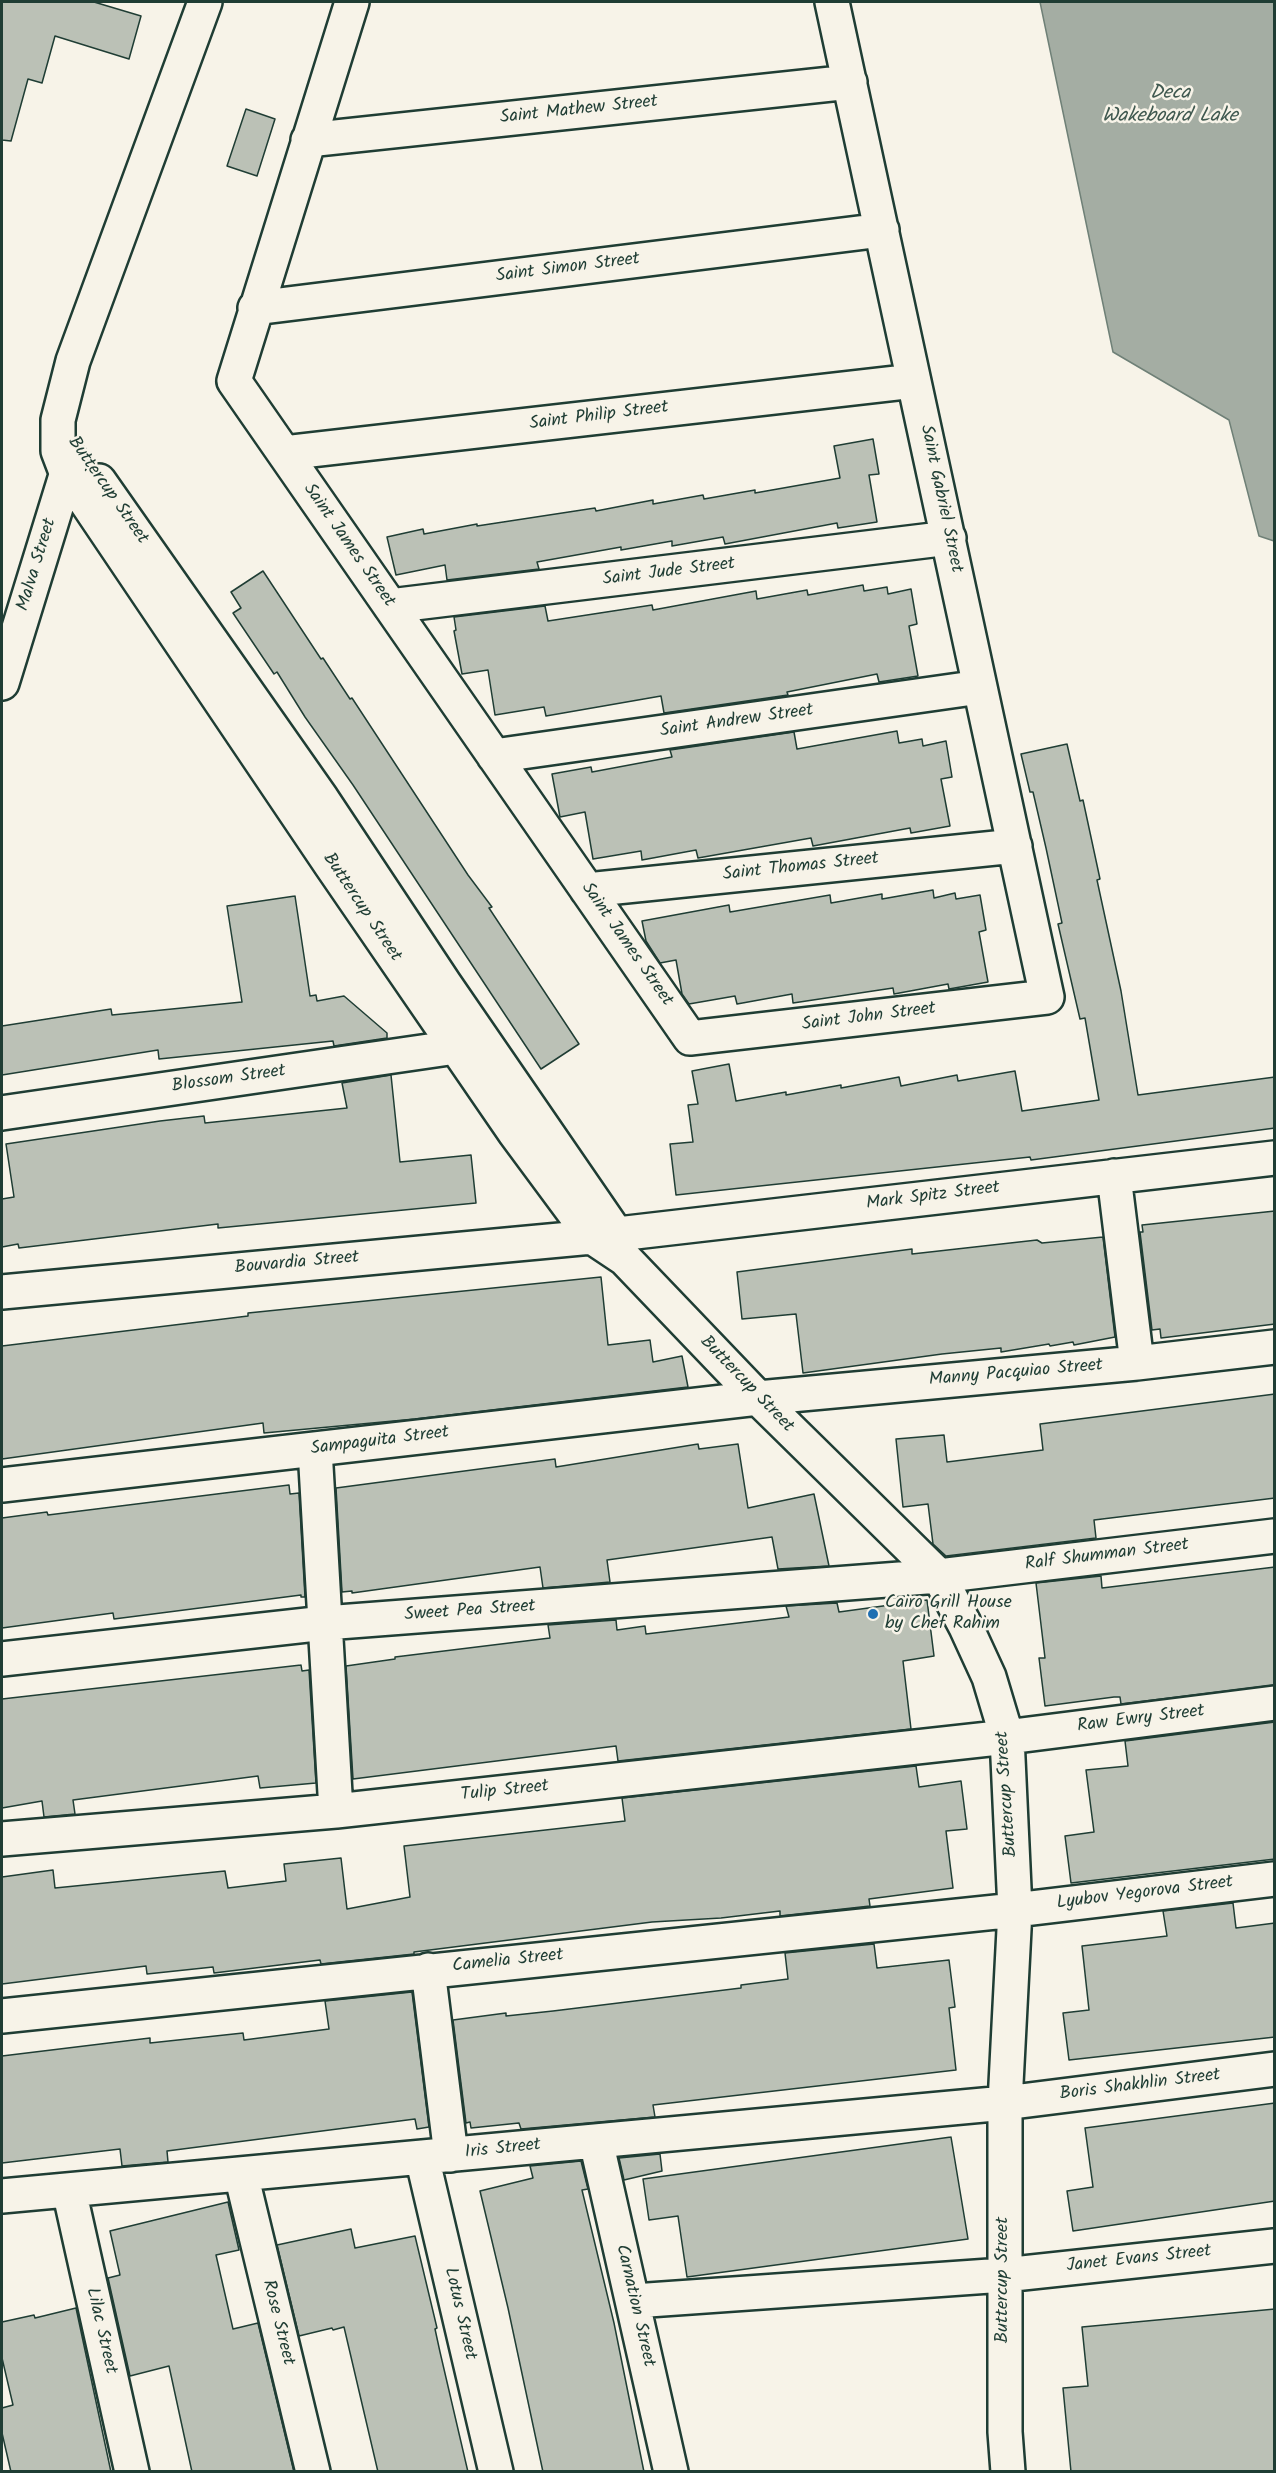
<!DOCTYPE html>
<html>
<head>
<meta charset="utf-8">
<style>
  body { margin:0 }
  #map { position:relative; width:1276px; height:2473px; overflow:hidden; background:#f7f3e8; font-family:Kalam,sans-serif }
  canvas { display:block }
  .frame { position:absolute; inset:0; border:3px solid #1f3d34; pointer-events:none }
</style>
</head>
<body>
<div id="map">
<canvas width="1276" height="2473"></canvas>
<div class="frame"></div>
</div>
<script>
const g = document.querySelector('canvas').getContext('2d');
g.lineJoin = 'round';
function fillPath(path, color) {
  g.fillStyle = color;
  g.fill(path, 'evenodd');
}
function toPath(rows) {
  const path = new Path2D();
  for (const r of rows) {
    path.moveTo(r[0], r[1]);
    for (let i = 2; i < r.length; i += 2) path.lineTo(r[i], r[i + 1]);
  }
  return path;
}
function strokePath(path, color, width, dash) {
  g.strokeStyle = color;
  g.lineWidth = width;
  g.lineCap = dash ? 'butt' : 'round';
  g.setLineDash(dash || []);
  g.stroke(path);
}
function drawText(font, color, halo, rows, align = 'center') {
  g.font = font + ' Kalam,sans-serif';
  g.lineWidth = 5;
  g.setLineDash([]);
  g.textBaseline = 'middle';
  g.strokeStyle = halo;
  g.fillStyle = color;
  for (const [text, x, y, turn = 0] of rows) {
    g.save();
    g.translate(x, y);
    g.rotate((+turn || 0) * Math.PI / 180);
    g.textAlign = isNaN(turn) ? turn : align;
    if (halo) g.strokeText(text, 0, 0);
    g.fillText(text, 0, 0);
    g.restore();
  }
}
const water = toPath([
  [1040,2,1274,2,1274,541,1259,536,1229,420,1113,352,1040,2]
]);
fillPath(water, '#a4ada3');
strokePath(water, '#6f8077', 1.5);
const building = toPath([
  [2,2,94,2,141,16,129,59,55,36,42,83,28,79,11,141,2,140,2,2],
  [246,109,275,119,257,176,227,166,246,109],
  [873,439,879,474,869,475,877,522,838,528,837,523,725,544,723,537,672,546,672,541,621,550,621,547,537,562,539,569,447,580,445,565,396,575,387,537,423,529,424,534,477,524,477,526,595,508,596,511,653,500,653,504,703,495,704,499,755,490,755,493,840,478,834,446,873,439],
  [263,571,321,659,323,658,350,699,352,698,468,875,492,907,489,908,579,1044,541,1069,353,785,305,717,277,672,274,674,233,613,241,608,231,592,263,571],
  [863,585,864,591,887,587,888,594,911,589,917,624,909,626,918,676,879,682,877,674,787,692,788,695,664,713,661,696,546,716,544,707,495,715,488,670,462,674,454,631,456,630,454,617,545,606,548,621,652,605,653,610,756,591,757,599,807,590,808,595,863,585],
  [897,731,899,743,922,739,923,746,946,741,952,777,941,779,950,826,911,833,910,828,813,846,811,838,698,858,696,850,642,860,641,851,593,859,585,812,560,817,552,774,591,767,592,772,672,757,670,750,794,732,797,749,897,731],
  [1067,744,1080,801,1083,800,1100,879,1097,880,1121,991,1138,1095,1275,1077,1275,1128,1031,1160,1030,1157,676,1195,670,1144,693,1142,688,1105,698,1104,692,1071,729,1064,736,1101,786,1092,786,1095,841,1085,841,1088,899,1077,901,1086,957,1075,958,1081,1015,1071,1022,1111,1099,1100,1085,1018,1080,1019,1058,924,1062,923,1046,848,1033,792,1030,792,1021,754,1067,744],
  [933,890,934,898,955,893,956,899,980,895,986,930,979,932,988,982,949,989,948,984,894,994,893,988,793,1003,792,994,737,1004,735,996,689,1004,682,994,676,960,660,963,646,941,642,921,729,905,730,912,830,895,831,903,882,894,882,899,933,890],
  [295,896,310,996,316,995,317,1001,344,996,387,1033,387,1038,334,1046,333,1041,159,1059,158,1050,2,1075,2,1026,111,1009,112,1015,242,1002,227,906,295,896],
  [391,1075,400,1162,471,1155,476,1203,218,1228,218,1224,19,1248,18,1244,2,1247,2,1199,14,1197,6,1144,160,1121,204,1116,205,1123,347,1108,342,1083,391,1075],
  [1275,1211,1275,1324,1161,1338,1160,1329,1152,1330,1140,1232,1143,1232,1142,1225,1275,1211],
  [1103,1237,1115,1337,1074,1345,1073,1342,1050,1346,1049,1344,1001,1352,1001,1348,942,1354,803,1373,796,1314,742,1319,737,1272,912,1249,912,1254,1037,1240,1042,1243,1103,1237],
  [601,1277,608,1345,650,1340,653,1362,682,1356,688,1387,415,1419,264,1433,263,1423,2,1459,2,1346,248,1316,248,1313,601,1277],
  [1275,1394,1275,1498,1094,1520,1096,1538,946,1556,933,1544,928,1504,903,1507,896,1439,944,1435,947,1462,1043,1450,1040,1424,1275,1394],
  [698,1444,699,1449,738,1444,748,1508,814,1494,829,1566,778,1569,772,1537,607,1560,610,1582,543,1588,540,1567,352,1593,352,1591,342,1592,336,1488,555,1459,556,1467,698,1444],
  [289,1485,290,1494,299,1493,305,1597,301,1597,301,1595,114,1619,113,1613,2,1628,2,1518,47,1512,48,1515,289,1485],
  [1275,1567,1275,1685,1121,1704,1120,1697,1114,1697,1045,1706,1039,1658,1045,1658,1036,1583,1101,1576,1102,1588,1275,1567],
  [927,1600,934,1656,903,1661,911,1729,618,1761,616,1746,353,1779,346,1666,395,1659,395,1657,550,1638,548,1625,616,1620,617,1630,645,1626,646,1634,789,1617,786,1606,837,1603,839,1612,927,1600],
  [301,1665,302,1671,309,1670,316,1783,260,1788,258,1776,73,1800,75,1814,44,1817,42,1801,2,1808,2,1699,301,1665],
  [1275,1722,1275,1859,1071,1883,1065,1836,1094,1832,1086,1770,1128,1766,1125,1741,1275,1722],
  [916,1766,919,1787,961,1781,967,1829,946,1831,953,1888,869,1899,870,1906,780,1916,780,1911,721,1918,652,1922,414,1952,414,1954,321,1964,320,1960,214,1973,213,1967,147,1974,146,1966,2,1984,2,1877,53,1870,55,1888,225,1871,228,1888,286,1881,284,1864,341,1858,347,1909,410,1897,404,1846,625,1821,622,1798,916,1766],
  [1233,1903,1236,1928,1275,1923,1275,2037,1069,2060,1063,2013,1089,2010,1082,1946,1167,1936,1163,1911,1233,1903],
  [874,1944,877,1968,949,1960,955,2007,949,2008,956,2070,653,2105,655,2117,521,2129,519,2123,471,2128,470,2122,466,2123,453,2020,506,2013,506,2016,553,2011,741,1988,741,1985,788,1979,785,1953,874,1944],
  [412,1992,429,2127,417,2129,415,2119,167,2151,168,2162,122,2166,120,2149,2,2163,2,2056,150,2038,150,2043,243,2033,244,2040,329,2029,325,2001,412,1992],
  [1275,2103,1275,2201,1073,2231,1067,2191,1093,2187,1085,2128,1275,2103],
  [951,2137,968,2239,687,2277,678,2216,649,2220,643,2179,951,2137],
  [660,2154,662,2171,624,2180,619,2158,660,2154],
  [581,2161,588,2189,582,2190,614,2323,644,2472,543,2472,508,2308,480,2191,533,2178,530,2166,581,2161],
  [228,2202,239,2250,216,2255,233,2329,258,2323,294,2472,192,2472,169,2366,130,2376,108,2278,120,2275,110,2231,228,2202],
  [351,2229,355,2248,415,2236,437,2328,435,2329,440,2352,468,2472,378,2472,344,2327,333,2330,332,2328,299,2336,277,2245,351,2229],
  [76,2308,111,2472,11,2472,2,2433,2,2408,13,2405,2,2358,2,2322,34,2315,35,2318,76,2308],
  [1275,2309,1275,2472,1071,2472,1063,2388,1088,2386,1082,2327,1275,2309]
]);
fillPath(building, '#bbc1b6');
strokePath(building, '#1f3d34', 1.5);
const minor = toPath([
  [205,2,73,361,58,420,58,451,66,472,331,865,515,1133,592,1237,625,1259,758,1398,939,1576,966,1627,989,1677,1007,1737,1015,1910,1005,2103,1005,2432,1008,2472],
  [352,2,234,381,690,1038,1047,997,832,2],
  [308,140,850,82],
  [255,308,882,230],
  [284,453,914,381],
  [99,481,322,799,444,983,615,1232],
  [390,606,949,538],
  [2,683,71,459],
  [494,756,980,687],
  [587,890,1015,846],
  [2,1113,456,1047],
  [1114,1176,1137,1363],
  [2,1292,592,1237,1274,1158],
  [315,1449,336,1811],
  [2,1485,758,1398,1137,1363,1274,1347],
  [2,1659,325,1623,939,1576,1274,1536],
  [2,1839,336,1811,1007,1737,1274,1703],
  [428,1970,451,2155],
  [2,2016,1015,1910,1274,1879],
  [596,2141,671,2472],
  [422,2157,496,2472],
  [241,2174,313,2472],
  [69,2190,132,2472],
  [2,2196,1005,2103,1274,2069],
  [634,2301,1004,2275,1274,2246]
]);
strokePath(minor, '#1f3d34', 38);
strokePath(minor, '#f7f3e8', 33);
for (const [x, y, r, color] of [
  [873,1614,6,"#1f6fb2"]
]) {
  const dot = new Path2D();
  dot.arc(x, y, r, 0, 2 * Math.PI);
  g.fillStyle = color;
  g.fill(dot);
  strokePath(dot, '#f7f3e8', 2);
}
drawText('18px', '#1f3d34', '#f7f3e8', [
  ["Saint Mathew Street",579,111,-6],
  ["Saint Simon Street",568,269,-7],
  ["Saint Philip Street",599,417,-7],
  ["Buttercup Street",107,491,55],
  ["Saint Gabriel Street",940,499,78],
  ["Saint James Street",348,546,55],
  ["Malva Street",38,565,-73],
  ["Saint Jude Street",669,573,-7],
  ["Saint Andrew Street",737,722,-8],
  ["Saint Thomas Street",801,868,-6],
  ["Buttercup Street",361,908,56],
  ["Saint James Street",626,945,55],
  ["Saint John Street",869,1018,-7],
  ["Blossom Street",229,1080,-8],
  ["Mark Spitz Street",933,1197,-7],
  ["Bouvardia Street",297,1264,-5],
  ["Manny Pacquiao Street",1016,1374,-5],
  ["Buttercup Street",746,1385,46],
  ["Sampaguita Street",380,1442,-7],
  ["Ralf Shumman Street",1107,1556,-7],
  ["Sweet Pea Street",470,1612,-4],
  ["Raw Ewry Street",1141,1720,-7],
  ["Tulip Street",505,1792,-6],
  ["Buttercup Street",1008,1794,-94],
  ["Lyubov Yegorova Street",1145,1894,-7],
  ["Camelia Street",508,1962,-6],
  ["Boris Shakhlin Street",1140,2086,-7],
  ["Iris Street",503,2150,-6],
  ["Janet Evans Street",1139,2260,-6],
  ["Buttercup Street",1004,2280,-90],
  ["Carnation Street",634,2306,77],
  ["Lotus Street",459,2314,77],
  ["Rose Street",277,2323,76],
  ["Lilac Street",100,2331,77]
]);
drawText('18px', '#1f3d34', '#f7f3e8', [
  ["Cairo Grill House",885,1604],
  ["by Chef Rahim",885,1625]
], 'left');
drawText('italic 20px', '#405950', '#f7f3e8', [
  ["Deca",1170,95],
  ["Wakeboard Lake",1170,118]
]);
</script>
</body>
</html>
